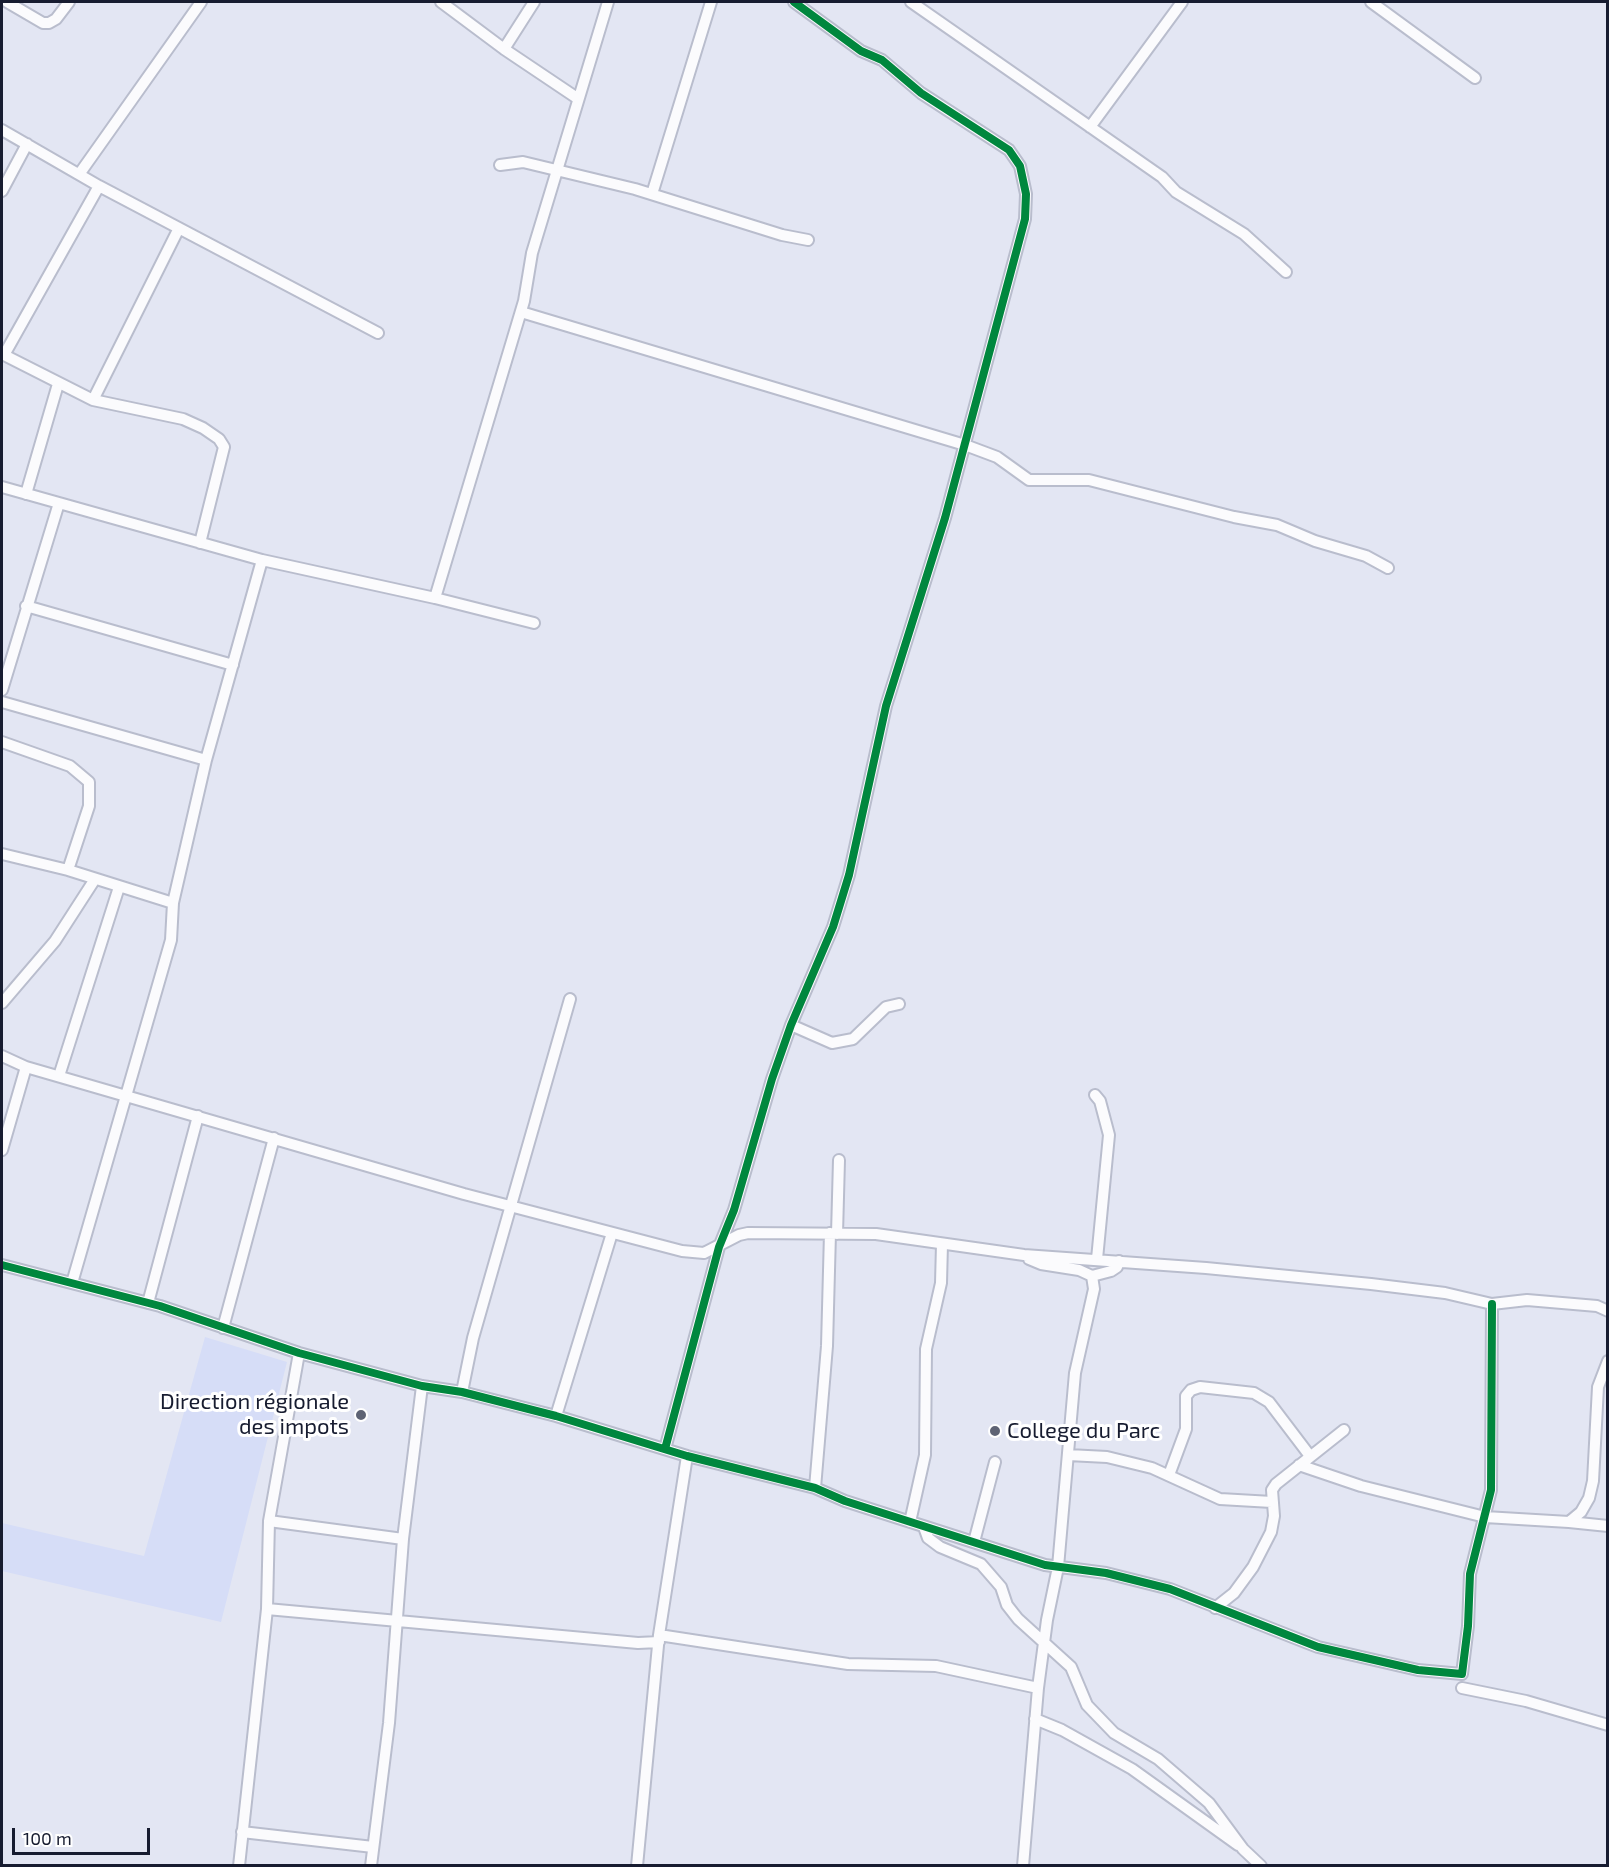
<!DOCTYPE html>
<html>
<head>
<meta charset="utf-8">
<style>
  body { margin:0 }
  #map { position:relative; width:1609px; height:1867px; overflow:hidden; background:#e3e6f3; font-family:"Exo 2",sans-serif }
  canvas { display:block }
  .frame { position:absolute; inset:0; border:3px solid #171c30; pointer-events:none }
  .scale { position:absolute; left:12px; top:1828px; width:138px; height:27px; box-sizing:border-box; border:3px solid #171c30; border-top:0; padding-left:8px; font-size:18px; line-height:21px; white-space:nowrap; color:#171c30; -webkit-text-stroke:4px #fff; paint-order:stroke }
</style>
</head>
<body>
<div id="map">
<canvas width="1609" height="1867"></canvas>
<div class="frame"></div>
<div class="scale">100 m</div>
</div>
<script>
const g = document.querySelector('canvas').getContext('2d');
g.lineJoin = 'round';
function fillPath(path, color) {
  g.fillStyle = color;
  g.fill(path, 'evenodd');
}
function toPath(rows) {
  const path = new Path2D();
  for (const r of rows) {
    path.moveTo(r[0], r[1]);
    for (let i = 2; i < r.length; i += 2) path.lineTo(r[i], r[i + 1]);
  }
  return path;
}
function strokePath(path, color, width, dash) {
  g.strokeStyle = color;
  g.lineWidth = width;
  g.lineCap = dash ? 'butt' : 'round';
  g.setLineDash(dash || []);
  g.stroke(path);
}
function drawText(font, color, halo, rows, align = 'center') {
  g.font = font + ' "Exo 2",sans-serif';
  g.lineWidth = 6;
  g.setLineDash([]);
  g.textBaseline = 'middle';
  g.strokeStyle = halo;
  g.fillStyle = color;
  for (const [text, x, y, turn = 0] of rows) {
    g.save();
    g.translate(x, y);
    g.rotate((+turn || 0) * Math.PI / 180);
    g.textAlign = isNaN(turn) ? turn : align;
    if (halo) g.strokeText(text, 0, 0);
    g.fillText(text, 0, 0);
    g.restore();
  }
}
fillPath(toPath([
  [205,1337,287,1362,221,1622,2,1571,2,1523,144,1556]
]), '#d6ddf7');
const minor = toPath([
  [7,2,43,23,49,23,56,19,69,2],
  [441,2,504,49,577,98],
  [911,2,1162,177,1176,192,1244,234,1286,272],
  [1371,2,1475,78],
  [504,49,534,2],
  [1090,127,1182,2],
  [2,130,99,186,378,333],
  [500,165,523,162,635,189,782,235,808,240],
  [80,173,201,2],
  [2,191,27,144],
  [652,194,711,2],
  [521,312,965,445,997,457,1029,480,1089,480,1234,517,1277,525,1315,541,1366,556,1388,568],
  [2,354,93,400,183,419,203,428,219,439,224,447,200,543],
  [4,355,99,186],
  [93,400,179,228],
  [2,487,262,560,206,760,173,903,171,940,72,1283],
  [26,494,58,384],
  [262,560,435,598,534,623],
  [435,598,524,301,532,253,608,2],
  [26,606,233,665],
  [2,690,59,503],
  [2,702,206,760],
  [2,742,70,766,89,782,89,806,68,870],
  [2,854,68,870,173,903],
  [2,1003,55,941,95,879],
  [791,1025,832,1043,853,1039,886,1007,899,1004],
  [2,1056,26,1067,464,1194,682,1251,704,1253,739,1235,748,1233,876,1234,1024,1255,1206,1268,1371,1284,1445,1293,1492,1304,1527,1300,1597,1306,1608,1311],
  [59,1076,119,887],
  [1095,1095,1100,1101,1109,1135,1097,1259],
  [2,1150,26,1067],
  [837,1234,839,1160],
  [2,1265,160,1306,299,1353,422,1386,462,1392,556,1416,687,1456,815,1488,845,1501,1045,1565,1106,1573,1170,1589,1318,1647,1418,1670,1462,1674,1468,1626,1470,1574,1491,1490,1492,1304],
  [1092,1276,1111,1271,1117,1267,1119,1261],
  [148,1303,198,1116],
  [223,1328,274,1138],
  [462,1392,473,1338,570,999],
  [556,1416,612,1233],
  [665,1449,719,1247,734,1210,772,1079,791,1025,833,927,849,875,886,706,945,518,1025,219,1026,194,1020,166,1009,150,921,93,882,60,861,51,794,2],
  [1068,1455,1107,1457,1152,1468,1220,1499,1272,1502],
  [1299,1465,1361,1486,1485,1517,1569,1522,1581,1512,1589,1498,1593,1481,1598,1387,1608,1361],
  [1169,1475,1186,1429,1186,1396,1191,1390,1200,1387,1254,1393,1269,1402,1310,1456],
  [815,1488,827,1346,830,1233],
  [269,1521,403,1539],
  [910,1522,925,1455,926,1349,941,1283,942,1244],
  [1569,1522,1608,1526],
  [924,1527,928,1538,940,1547,981,1564,1001,1587,1007,1605,1018,1619,1071,1667,1087,1705,1114,1733,1158,1759,1209,1803,1243,1849,1261,1866],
  [974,1542,995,1462],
  [1215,1608,1234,1593,1253,1567,1271,1532,1274,1516,1272,1490,1276,1484,1344,1430],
  [267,1609,638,1643,659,1642],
  [659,1635,848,1664,936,1666,1038,1688],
  [1462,1688,1526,1701,1608,1725],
  [1035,1719,1062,1730,1132,1769,1238,1845],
  [242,1832,373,1847],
  [239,1866,267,1609,269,1521,299,1353],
  [371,1866,389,1723,403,1539,422,1386],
  [637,1866,659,1635,687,1456],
  [1023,1866,1038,1688,1047,1620,1058,1567,1075,1373,1094,1289,1092,1276,1079,1270,1041,1264,1029,1259]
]);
strokePath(minor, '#b9bdcd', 14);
strokePath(minor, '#fbfbfd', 10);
strokePath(toPath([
  [2,1265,160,1306,299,1353,422,1386,462,1392,556,1416,687,1456,815,1488,845,1501,1045,1565,1106,1573,1170,1589,1318,1647,1418,1670,1462,1674,1468,1626,1470,1574,1491,1490,1492,1304],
  [665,1449,719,1247,734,1210,772,1079,791,1025,833,927,849,875,886,706,945,518,1025,219,1026,194,1020,166,1009,150,921,93,882,60,861,51,794,2]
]), '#00873e', 8);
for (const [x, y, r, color] of [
  [361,1415,6,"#5e6374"],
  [995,1431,6,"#5e6374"]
]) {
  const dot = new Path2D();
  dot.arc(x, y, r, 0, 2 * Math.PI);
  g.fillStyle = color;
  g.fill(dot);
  strokePath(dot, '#fff', 2);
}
drawText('22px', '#171c30', '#fff', [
  ["Direction régionale",349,1402],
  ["des impots",349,1427],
  ["College du Parc",1007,1431,"left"]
], 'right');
</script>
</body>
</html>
